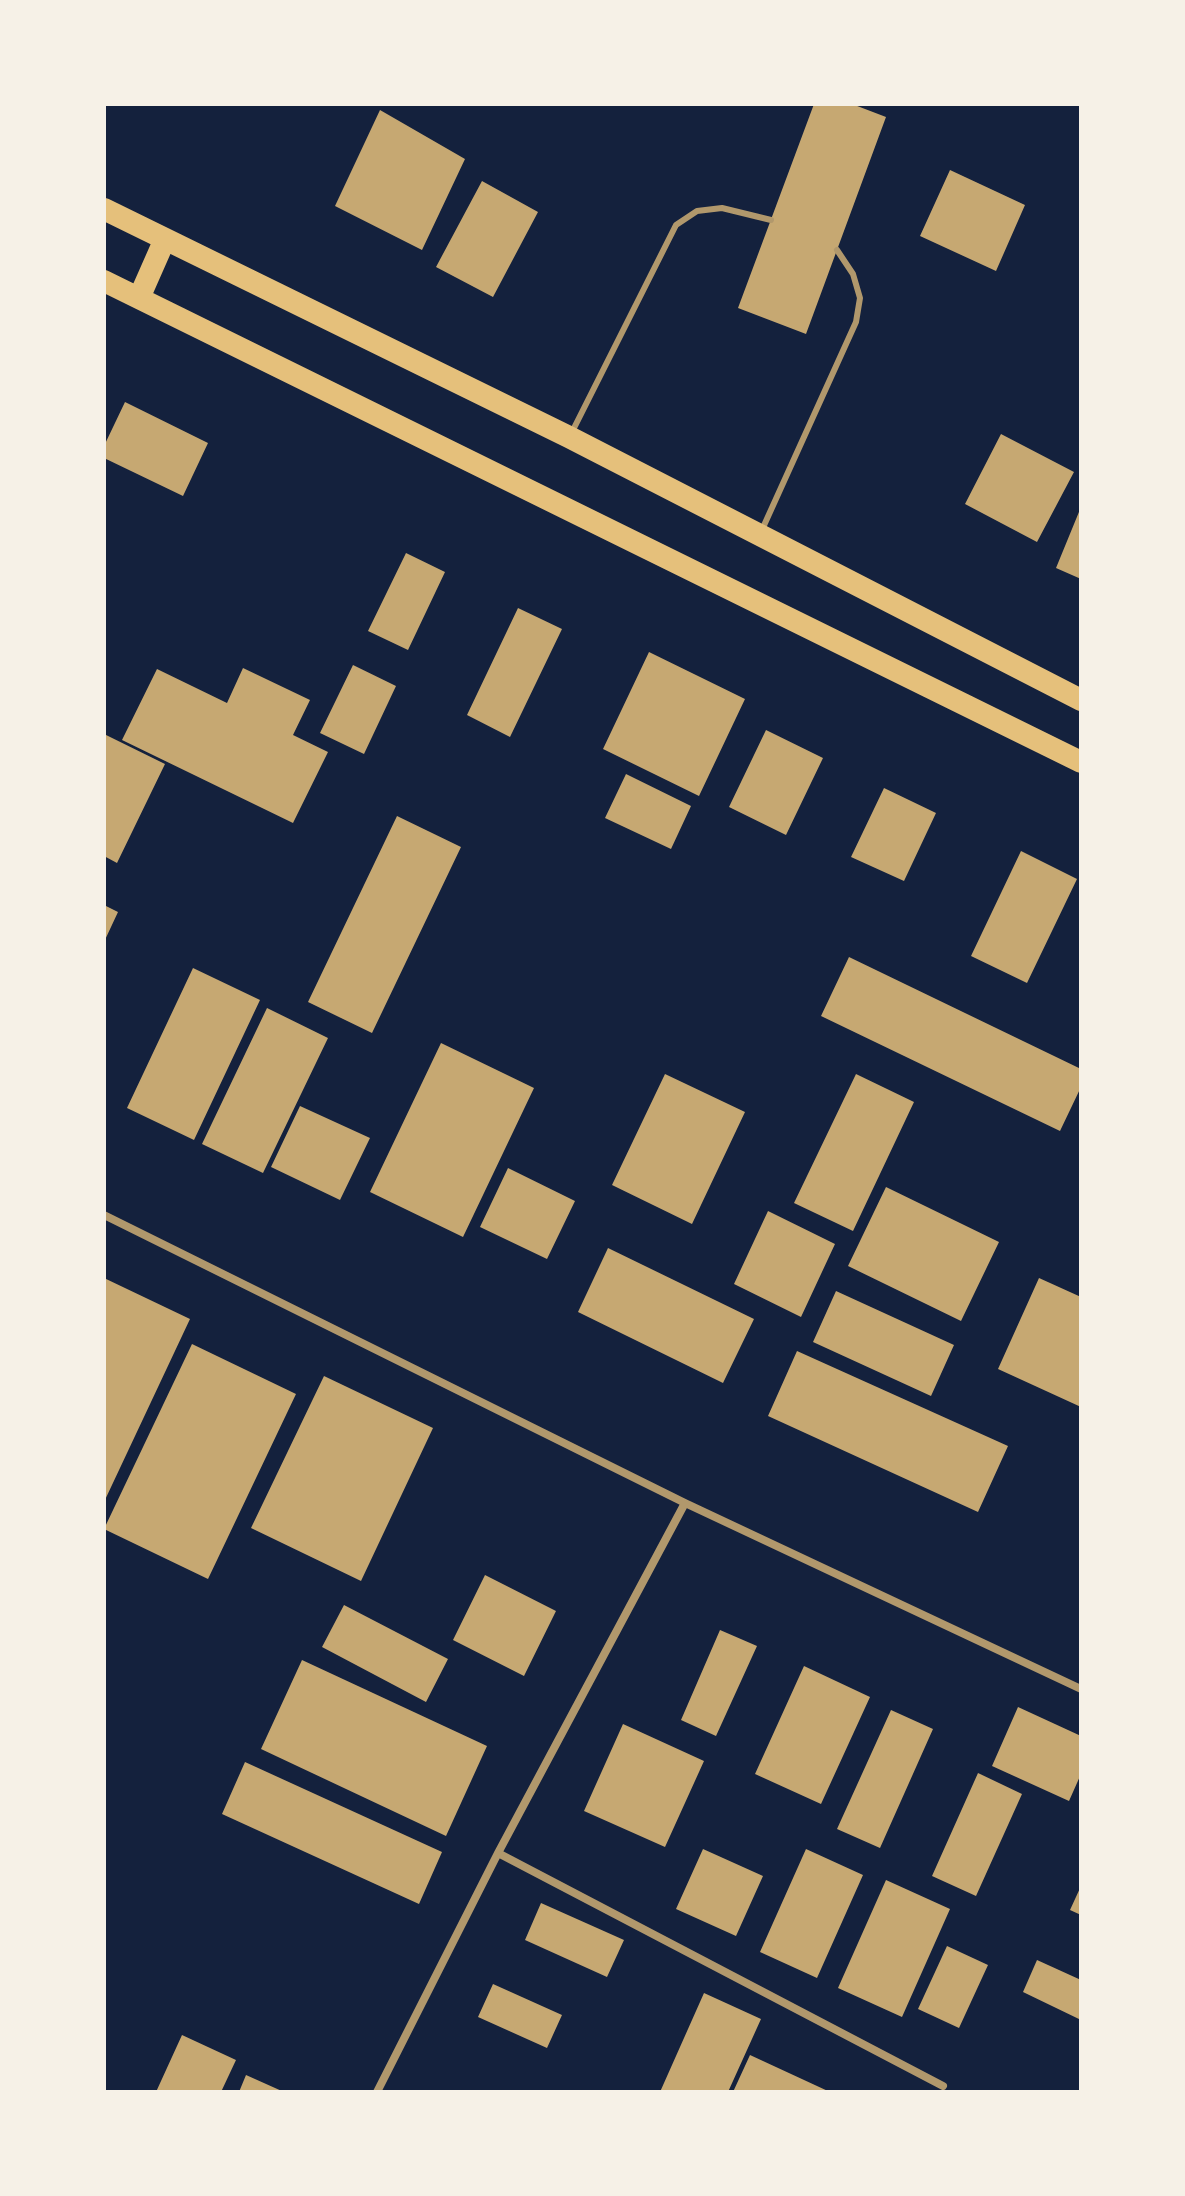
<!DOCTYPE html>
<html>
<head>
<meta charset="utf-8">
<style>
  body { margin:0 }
  #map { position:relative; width:1185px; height:2196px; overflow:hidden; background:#14213d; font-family:"Noto Sans",sans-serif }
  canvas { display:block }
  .frame { position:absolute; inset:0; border:106px solid #f6f1e7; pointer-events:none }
</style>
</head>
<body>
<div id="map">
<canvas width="1185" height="2196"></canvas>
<div class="frame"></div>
</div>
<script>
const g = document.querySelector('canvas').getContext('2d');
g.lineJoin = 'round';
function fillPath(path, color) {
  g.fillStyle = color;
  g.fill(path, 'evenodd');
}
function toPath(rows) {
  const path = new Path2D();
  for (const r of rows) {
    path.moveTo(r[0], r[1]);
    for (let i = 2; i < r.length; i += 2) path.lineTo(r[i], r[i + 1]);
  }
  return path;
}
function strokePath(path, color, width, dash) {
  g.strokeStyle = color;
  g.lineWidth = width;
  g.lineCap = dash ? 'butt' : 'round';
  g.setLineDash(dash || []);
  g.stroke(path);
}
fillPath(toPath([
  [814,104,852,104,886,117,806,334,738,308],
  [380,110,465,159,422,250,335,206],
  [950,170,1025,205,996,271,920,236],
  [482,181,538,212,493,297,436,267],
  [125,402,208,443,183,496,104,458,104,446],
  [1001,434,1074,472,1037,542,965,504],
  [1081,507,1081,579,1056,568],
  [406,553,445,572,408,650,368,631],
  [518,608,562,629,510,737,467,715],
  [649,652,745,699,699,796,603,749],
  [353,665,396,686,364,754,320,733],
  [243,668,310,700,293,735,328,752,293,823,122,740,157,669,227,703],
  [766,730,823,758,786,835,729,807],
  [104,734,165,764,117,863,104,856],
  [626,774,691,806,671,849,605,818],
  [884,788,936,813,904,881,851,857],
  [397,816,461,847,372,1033,308,1002],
  [1021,851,1077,879,1027,983,971,956],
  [104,905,118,912,104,942],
  [849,957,1081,1069,1081,1087,1060,1131,821,1016],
  [193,968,260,1000,194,1140,127,1108],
  [267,1008,328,1038,263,1173,202,1144],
  [441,1043,534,1088,463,1237,370,1192],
  [665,1074,745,1112,692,1224,612,1185],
  [856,1074,914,1102,853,1231,794,1203],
  [300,1106,370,1138,340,1200,271,1167],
  [508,1168,575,1201,547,1259,480,1227],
  [886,1187,999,1242,961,1321,848,1266],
  [768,1211,835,1244,801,1317,734,1284],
  [608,1248,754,1319,723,1383,578,1312],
  [104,1278,190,1319,104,1502],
  [1039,1278,1081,1297,1081,1407,998,1369],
  [836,1291,954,1345,931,1396,813,1342],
  [192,1344,296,1394,208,1579,104,1529],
  [797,1351,1008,1446,978,1512,768,1416],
  [324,1376,433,1428,361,1581,251,1528],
  [485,1575,556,1611,524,1676,453,1640],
  [344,1605,448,1659,426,1702,322,1647],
  [720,1630,757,1646,716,1736,681,1720],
  [302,1660,487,1746,446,1836,261,1749],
  [804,1666,870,1697,821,1804,755,1774],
  [1018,1707,1081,1736,1081,1774,1069,1801,992,1766],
  [891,1710,933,1729,880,1848,837,1829],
  [623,1724,704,1761,665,1847,584,1811],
  [245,1762,442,1852,419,1904,222,1814],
  [978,1773,1022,1794,976,1896,932,1876],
  [703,1849,763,1876,736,1936,676,1909],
  [806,1849,863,1875,817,1978,760,1952],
  [886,1880,950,1909,902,2017,838,1988],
  [1081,1886,1081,1915,1070,1910],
  [541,1903,624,1940,607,1977,525,1940],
  [947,1946,988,1965,959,2028,918,2009],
  [1037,1960,1081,1980,1081,2020,1023,1992],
  [493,1984,562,2015,547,2048,478,2017],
  [704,1993,761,2019,728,2092,660,2092],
  [182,2035,236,2060,221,2092,156,2092],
  [750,2055,830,2092,733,2092],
  [246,2075,284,2092,239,2092]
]), '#c6a872');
strokePath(toPath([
  [571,434,676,225,697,211,722,208,771,220],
  [761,532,856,322,860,298,853,274,837,250]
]), '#b1986c', 6);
strokePath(toPath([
  [104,1215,685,1503,1081,1689],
  [498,1853,943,2086],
  [377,2092,498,1853,685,1503]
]), '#b1986c', 8);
strokePath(toPath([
  [104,209,569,437,1081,700],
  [104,281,1081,762],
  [139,298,165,239]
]), '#e5c07b', 22);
</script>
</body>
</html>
